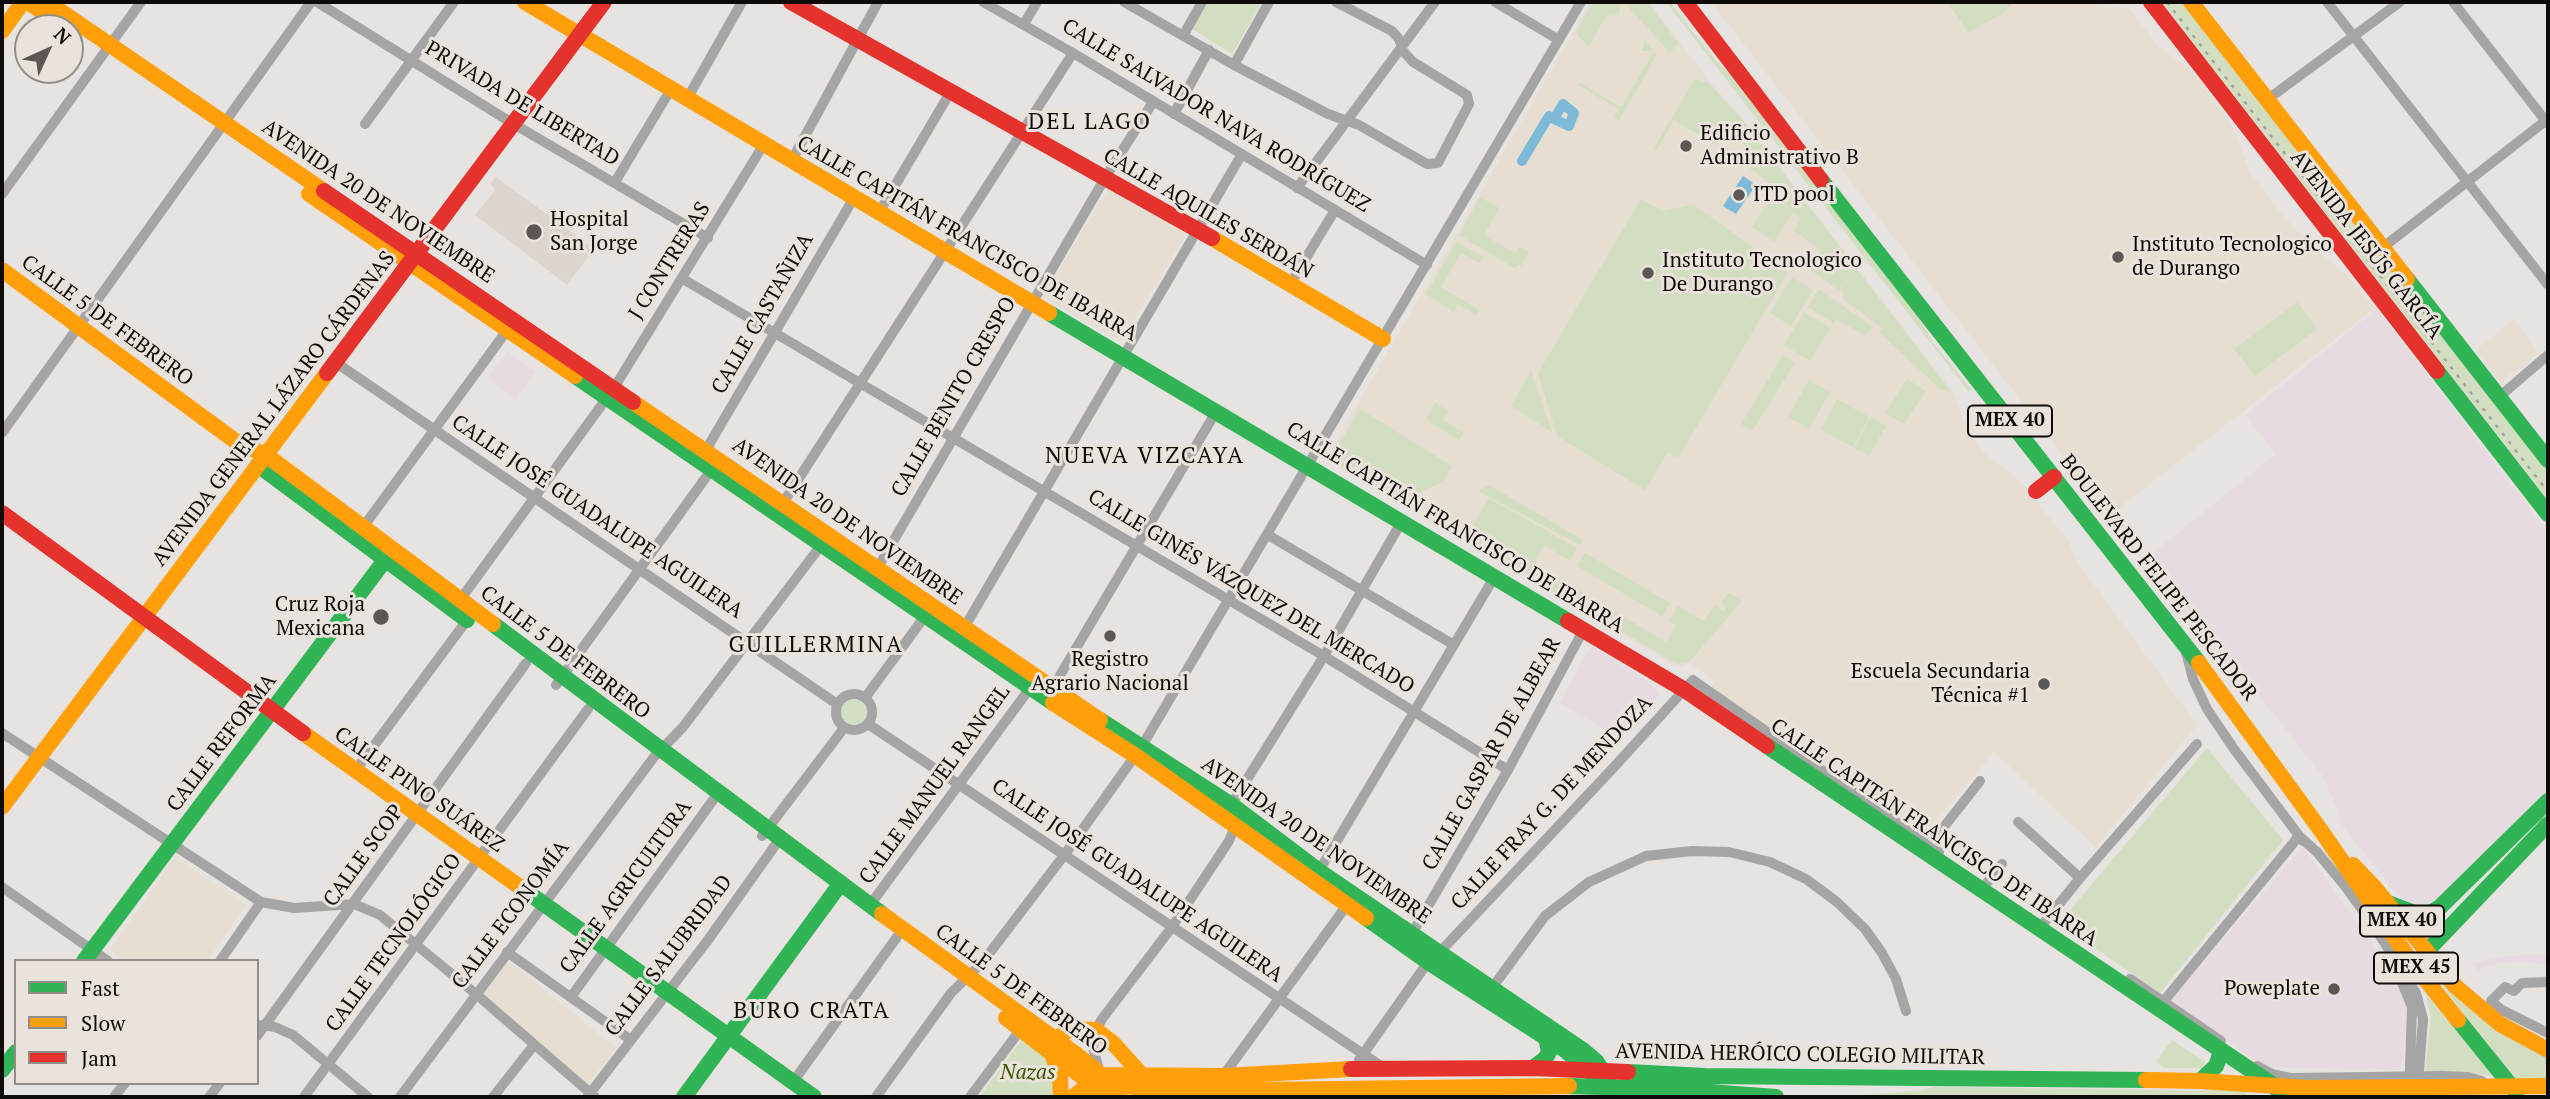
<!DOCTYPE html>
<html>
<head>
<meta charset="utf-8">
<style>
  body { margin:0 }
  #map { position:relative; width:2550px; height:1099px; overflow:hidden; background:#e6e3e0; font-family:"PT Serif",serif }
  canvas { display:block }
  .frame { position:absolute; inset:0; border:4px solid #0e0b09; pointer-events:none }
  .legend { position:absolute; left:14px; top:959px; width:245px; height:126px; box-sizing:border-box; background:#eae3dc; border:2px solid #928d88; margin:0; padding:9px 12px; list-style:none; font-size:21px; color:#0e0b09 }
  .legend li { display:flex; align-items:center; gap:14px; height:35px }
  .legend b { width:35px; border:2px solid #928d88 }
  .north { position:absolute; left:14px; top:14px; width:70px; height:70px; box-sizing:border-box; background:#eae3dc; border:2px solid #928d88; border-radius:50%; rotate:45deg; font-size:19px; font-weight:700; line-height:28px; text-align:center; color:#0e0b09 }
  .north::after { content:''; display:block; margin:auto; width:24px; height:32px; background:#5a5754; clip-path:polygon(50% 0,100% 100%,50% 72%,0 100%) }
</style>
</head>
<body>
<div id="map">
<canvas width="2550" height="1099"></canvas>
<div class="frame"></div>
<ul class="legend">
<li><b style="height:9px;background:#30b455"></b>Fast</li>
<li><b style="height:9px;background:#ff9f0a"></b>Slow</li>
<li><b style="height:9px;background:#e5322d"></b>Jam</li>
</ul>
<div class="north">N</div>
</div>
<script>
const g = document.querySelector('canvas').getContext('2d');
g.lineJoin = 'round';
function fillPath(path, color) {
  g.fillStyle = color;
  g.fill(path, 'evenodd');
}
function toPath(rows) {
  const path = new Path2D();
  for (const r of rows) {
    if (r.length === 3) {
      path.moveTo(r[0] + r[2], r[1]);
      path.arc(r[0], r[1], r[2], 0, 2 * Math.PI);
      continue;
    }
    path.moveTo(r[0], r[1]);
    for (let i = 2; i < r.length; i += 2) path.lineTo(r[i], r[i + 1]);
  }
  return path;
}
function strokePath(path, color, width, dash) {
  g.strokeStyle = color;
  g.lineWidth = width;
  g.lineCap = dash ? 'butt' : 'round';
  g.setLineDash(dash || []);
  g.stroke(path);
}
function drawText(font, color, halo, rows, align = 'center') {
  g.font = font + ' "PT Serif",serif';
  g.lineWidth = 6;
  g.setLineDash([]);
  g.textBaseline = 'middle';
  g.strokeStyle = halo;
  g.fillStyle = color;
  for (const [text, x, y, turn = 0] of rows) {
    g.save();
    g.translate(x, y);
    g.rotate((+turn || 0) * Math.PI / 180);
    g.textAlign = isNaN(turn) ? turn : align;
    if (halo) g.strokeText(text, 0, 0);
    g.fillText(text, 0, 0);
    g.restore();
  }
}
fillPath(toPath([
  [2377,309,2548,533,2548,791,2446,894,2429,903,2409,904,2393,890,2339,821,2339,812,2322,775,2257,693,2249,698,2138,565,2276,454,2245,415],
  [508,352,536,372,516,399,488,378],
  [1591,647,1646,680,1660,693,1621,738,1559,703],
  [2303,847,2402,985,2408,999,2402,1070,2264,1067,2170,1000],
  [2534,954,2548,956,2548,965,2526,962,2500,963,2477,970,2474,964,2489,958]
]), '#e7dbe2');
fillPath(toPath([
  [496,177,594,249,567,285,475,215,495,190,490,184]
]), '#dcd5cd');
fillPath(toPath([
  [1591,2,1649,2,1710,82,1742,118,1953,392,1968,432,1985,454,2019,480,2069,542,2077,562,2197,725,2096,847,1994,752,1925,833,1711,689,1714,681,1691,663,1677,667,1326,459],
  [1711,2,2101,2,2105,9,2118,6,2130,10,2159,47,2190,70,2231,123,2250,172,2279,211,2303,237,2351,280,2375,308,2110,515],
  [1108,190,1186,234,1121,342,1042,296],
  [2514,319,2538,354,2500,382,2476,350],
  [175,857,246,905,207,961,125,961,110,950],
  [507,960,616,1048,586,1086,483,996]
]), '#e5ded1');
fillPath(toPath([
  [1207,2,1262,2,1232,54,1191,28],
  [1593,2,1621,2,1619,15,1606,16,1589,46,1579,37,1576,31],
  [1624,2,1647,2,1678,43,1670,53],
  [1666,2,1670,2,1715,60,1744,88,1916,313,1934,344,1972,390,1969,392],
  [1948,2,2013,2,2003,13,1968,33],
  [2162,2,2185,2,2548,470,2548,500],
  [1645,41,1657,55,1619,120,1614,118,1618,109,1579,85,1580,83,1621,107,1653,53,1652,51,1642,51],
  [1695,79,1708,83,1741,118,1951,392,1941,390,1879,332,1882,328,1842,298,1844,294,1841,291,1853,274,1839,291,1808,268,1821,250,1794,231,1801,218,1793,212,1774,242,1752,227,1771,198,1788,208,1779,201,1784,194,1748,167,1756,152,1724,131,1715,145,1674,120,1657,150,1654,148],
  [1480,197,1499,208,1484,235,1515,253,1519,247,1529,252,1521,266,1518,265,1516,269,1459,235],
  [1641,199,1662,211,1694,205,1788,272,1678,458,1668,452,1645,490,1557,436,1538,373],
  [1456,242,1484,257,1480,263,1461,253,1441,287,1479,310,1476,315,1458,304,1454,312,1426,294],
  [1792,277,1813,290,1791,326,1770,313],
  [1819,289,1873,327,1864,335,1836,319,1833,323,1808,307],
  [2297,302,2317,329,2255,376,2234,349],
  [1804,312,1830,328,1810,361,1784,345],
  [1783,355,1795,363,1752,431,1741,424],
  [1531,371,1552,432,1511,406],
  [1907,379,1926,391,1904,424,1885,413],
  [1809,380,1830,392,1809,429,1788,417],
  [1837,399,1869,417,1853,447,1821,430],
  [1435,403,1448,411,1443,420,1464,433,1459,440,1426,420],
  [1360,409,1452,466,1443,482,1426,489,1408,505,1330,459],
  [1870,417,1886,426,1869,456,1854,448],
  [1489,485,1583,540,1580,545,1478,491],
  [1489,498,1577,548,1570,561,1544,545,1534,563,1666,642,1676,625,1669,621,1678,606,1704,621,1715,604,1723,611,1725,610,1722,601,1729,593,1742,601,1689,662,1677,664,1470,542,1467,535],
  [1585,553,1670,603,1662,616,1577,566],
  [853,712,13],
  [2207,748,2283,840,2160,993,2059,923],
  [2437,973,2548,1056,2548,1079,2516,1078,2436,979],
  [2426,994,2493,1075,2425,1073,2431,1017],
  [1024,1037,1046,1055,1059,1097,979,1097],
  [2172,1040,2206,1063,2203,1068,2164,1068,2156,1062],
  [1934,1087,2246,1091,2246,1097,1834,1097,1918,1091]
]), '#d3dec1');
fillPath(toPath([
  [1743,176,1756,185,1736,214,1723,206]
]), '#7ebad8');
strokePath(toPath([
  [1563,104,1574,113,1569,126,1554,119,1563,104],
  [1522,161,1549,116,1554,119]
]), '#7ebad8', 10);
strokePath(toPath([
  [317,2,512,123,708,238],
  [983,2,1073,53,1427,265],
  [1124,2,1234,65,1328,114,1359,125,1427,164,1438,163,1469,104,1467,95,1413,62,1403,51,1399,39,1392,31,1336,2],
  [1495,2,1559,40],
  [2327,2,2548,285],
  [2453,2,2548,124],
  [1024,24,1037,2],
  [1183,36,1202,2],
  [1234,65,1269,2],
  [687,99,742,2],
  [2268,99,2400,2],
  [1174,114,1209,50],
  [365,124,454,2],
  [792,160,878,2],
  [615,182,671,89],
  [1297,188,1435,2],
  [2,194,141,2],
  [880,211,951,91],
  [2382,248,2548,119],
  [683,279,1324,656,1508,770],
  [1289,286,1335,210],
  [335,362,837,704],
  [2499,397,2548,355],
  [2,433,311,2],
  [783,503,1073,53],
  [361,530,508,329],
  [1268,535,1454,645],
  [877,569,1105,178,1153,102],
  [460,600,614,388,764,144],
  [964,628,1242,154],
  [2185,648,2193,679,2207,709,2234,749,2303,841],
  [556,685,709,473,711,468,708,452,710,443,855,196],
  [1052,689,1217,410],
  [854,712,18],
  [865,698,925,616],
  [868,724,1384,1068],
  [2,733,261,902,294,908,354,904,380,915,476,994,595,1097],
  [356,770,467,620],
  [2018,822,2080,878],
  [762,836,844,728],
  [1925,851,1980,781],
  [1319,871,1495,576],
  [1986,884,2002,864],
  [2,887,108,961],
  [870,905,1030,688],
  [2039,929,2080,878,2197,744],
  [1411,935,1508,770,1584,629],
  [507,952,631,1040],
  [1439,953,1615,766,1693,680,1939,852],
  [220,961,261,902],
  [2130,979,2221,1041],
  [2401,980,2412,1007,2409,1097],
  [2548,982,2522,983,2514,991,2505,987,2491,1001,2502,1010,2548,1033],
  [1492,988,1545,916,1589,882,1646,856,1692,851,1729,852,1770,862,1806,879,1837,902,1865,929,1882,953,1896,979,1906,1011],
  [571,997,713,800],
  [2159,1007,2299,836,2317,852,2345,886,2372,923,2416,993,2423,1019,2417,1097],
  [262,1025,275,1027,293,1035,368,1097],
  [257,1036,526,663],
  [1359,1060,1428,962],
  [2257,1066,2272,1074,2290,1078,2441,1076,2468,1077,2482,1081],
  [1100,1073,1093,1048,1096,1030,1102,1019,1172,927,1229,841,1235,826,1232,810,1236,797,1324,656,1402,521],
  [1223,1076,1347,905],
  [793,1082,897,937],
  [588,1096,708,940,781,837],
  [114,1097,125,1083],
  [209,1097,220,1083],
  [304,1097,588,709],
  [400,1097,654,757,683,727,822,544],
  [493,1097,534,1045],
  [876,1097,951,993,982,963,1065,854,1142,746,1581,2],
  [970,1097,1021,1029]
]), '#a6a5a5', 10);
strokePath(toPath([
  [1821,180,2199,663],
  [2407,279,2548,460],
  [1049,313,1568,621],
  [2437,371,2548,514],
  [575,376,1053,703],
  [258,465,467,620],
  [493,624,882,914],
  [1100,720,1233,806,1319,871,1583,1050,1596,1061,1608,1079],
  [1767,746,2273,1085,2284,1097],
  [520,887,814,1097],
  [2388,903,2417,914,2430,913,2440,907,2548,801],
  [1366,918,1428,962,1565,1050,1592,1074],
  [2426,952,2548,824],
  [84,961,391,552],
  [2458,1020,2516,1092],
  [1533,1068,1545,1059,1549,1052,1546,1037],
  [2,1070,16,1052],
  [1628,1072,1705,1076,2146,1080],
  [2200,1081,2216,1066,2220,1055,2218,1049],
  [1569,1086,1667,1089,1776,1097],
  [684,1097,841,883]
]), '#30b455', 16);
strokePath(toPath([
  [28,2,55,20],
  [47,2,324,191],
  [525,2,1049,313],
  [2191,2,2407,279],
  [2,31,23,2],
  [309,194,575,376],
  [1212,238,1383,339],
  [2,270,238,443,266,455,493,624],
  [633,402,1100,720],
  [2199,663,2322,832,2413,964,2458,1020],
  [1053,703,1136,756,1366,918],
  [303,733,520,887],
  [2,807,327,373],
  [2353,865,2375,888,2455,986,2500,1024,2548,1050],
  [882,914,1077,1055,1101,1075,1119,1097],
  [1006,1018,1099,1090],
  [1055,1039,1071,1029,1096,1030,1113,1043,1140,1073],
  [1051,1051,1060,1076,1061,1097],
  [2146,1080,2200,1081,2308,1088,2548,1086],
  [1073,1097,1101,1075,1223,1076,1351,1069],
  [1096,1097,1111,1087,1123,1086,1181,1091,1569,1086]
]), '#ff9f0a', 16);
strokePath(toPath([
  [791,2,1212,238],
  [1685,2,1821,180],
  [2151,2,2437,371],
  [324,191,633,402],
  [327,373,604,2],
  [2036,491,2054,477],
  [2,513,303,733],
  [1568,621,1683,689,1767,746],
  [1351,1069,1533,1068,1628,1072]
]), '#e5322d', 16);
strokePath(toPath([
  [2167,2,2548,492]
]), '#a4a2a0', 2.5, [3.5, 7]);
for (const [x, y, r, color] of [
  [1686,146,7,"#5a5754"],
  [1739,195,7,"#5a5754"],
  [534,232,9,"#5a5754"],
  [2118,257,7,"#5a5754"],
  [1648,273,7,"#5a5754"],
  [381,617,9,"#5a5754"],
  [1110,636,7,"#5a5754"],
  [2044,684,7,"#5a5754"],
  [2334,989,7,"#5a5754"]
]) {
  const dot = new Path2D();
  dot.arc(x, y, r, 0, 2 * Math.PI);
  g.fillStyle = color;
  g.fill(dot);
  strokePath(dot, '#eae3dc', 2.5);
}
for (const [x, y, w] of [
  [2010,421,84],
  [2402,921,84],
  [2416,968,84]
]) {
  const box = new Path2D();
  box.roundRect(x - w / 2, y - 15.5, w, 31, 5);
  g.fillStyle = '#eae3dc';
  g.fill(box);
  strokePath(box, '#0e0b09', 2);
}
drawText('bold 19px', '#0e0b09', null, [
  ["MEX 40",2010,421],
  ["MEX 40",2402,921],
  ["MEX 45",2416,968]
]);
drawText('21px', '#0e0b09', '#eae3dc', [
  ["PRIVADA DE LIBERTAD",522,104,31],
  ["CALLE SALVADOR NAVA RODRÍGUEZ",1216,116,31],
  ["AVENIDA 20 DE NOVIEMBRE",378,202,34],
  ["CALLE AQUILES SERDÁN",1208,214,30],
  ["CALLE CAPITÁN FRANCISCO DE IBARRA",967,239,30],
  ["AVENIDA JESÚS GARCÍA",2366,245,52],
  ["J CONTRERAS",670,261,-58],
  ["CALLE CASTAÑIZA",763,314,-60],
  ["CALLE 5 DE FEBRERO",107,321,36],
  ["CALLE BENITO CRESPO",954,397,-60],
  ["AVENIDA GENERAL LÁZARO CÁRDENAS",274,409,-53],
  ["CALLE JOSÉ GUADALUPE AGUILERA",597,517,34],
  ["AVENIDA 20 DE NOVIEMBRE",847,522,35],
  ["CALLE CAPITÁN FRANCISCO DE IBARRA",1455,528,31],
  ["BOULEVARD FELIPE PESCADOR",2158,578,52],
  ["CALLE GINÉS VÁZQUEZ DEL MERCADO",1251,592,31],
  ["CALLE 5 DE FEBRERO",565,653,37],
  ["CALLE REFORMA",222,743,-53],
  ["CALLE GASPAR DE ALBEAR",1492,754,-61],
  ["CALLE MANUEL RANGEL",935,785,-54],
  ["CALLE PINO SUÁREZ",419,790,35],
  ["CALLE FRAY G. DE MENDOZA",1552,803,-47],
  ["CALLE CAPITÁN FRANCISCO DE IBARRA",1934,833,34],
  ["AVENIDA 20 DE NOVIEMBRE",1316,841,35],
  ["CALLE SCOP",364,856,-54],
  ["CALLE JOSÉ GUADALUPE AGUILERA",1137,881,34],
  ["CALLE AGRICULTURA",626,887,-54],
  ["CALLE ECONOMÍA",511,915,-53],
  ["CALLE TECNOLÓGICO",394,943,-54],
  ["CALLE SALUBRIDAD",669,956,-53],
  ["CALLE 5 DE FEBRERO",1021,990,36],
  ["AVENIDA HERÓICO COLEGIO MILITAR",1800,1055,1]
]);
drawText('21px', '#0e0b09', '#eae3dc', [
  ["Edificio",1700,134],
  ["Administrativo B",1700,158],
  ["ITD pool",1753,195],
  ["Hospital",550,220],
  ["San Jorge",550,244],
  ["Instituto Tecnologico",2132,245],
  ["de Durango",2132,269],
  ["Instituto Tecnologico",1662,261],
  ["De Durango",1662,285],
  ["Cruz Roja",365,605,"right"],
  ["Mexicana",365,629,"right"],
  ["Registro",1110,660,"center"],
  ["Agrario Nacional",1110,684,"center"],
  ["Escuela Secundaria",2030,672,"right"],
  ["Técnica #1",2030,696,"right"],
  ["Poweplate",2320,989,"right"]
], 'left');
drawText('italic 21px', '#3c5700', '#eae3dc', [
  ["Nazas",1028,1073]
]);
g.letterSpacing = '2px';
drawText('23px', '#0e0b09', '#eae3dc', [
  ["DEL LAGO",1090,122],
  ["NUEVA VIZCAYA",1145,456],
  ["GUILLERMINA",816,645],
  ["BURO CRATA",812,1011]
]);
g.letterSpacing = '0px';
</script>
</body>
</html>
